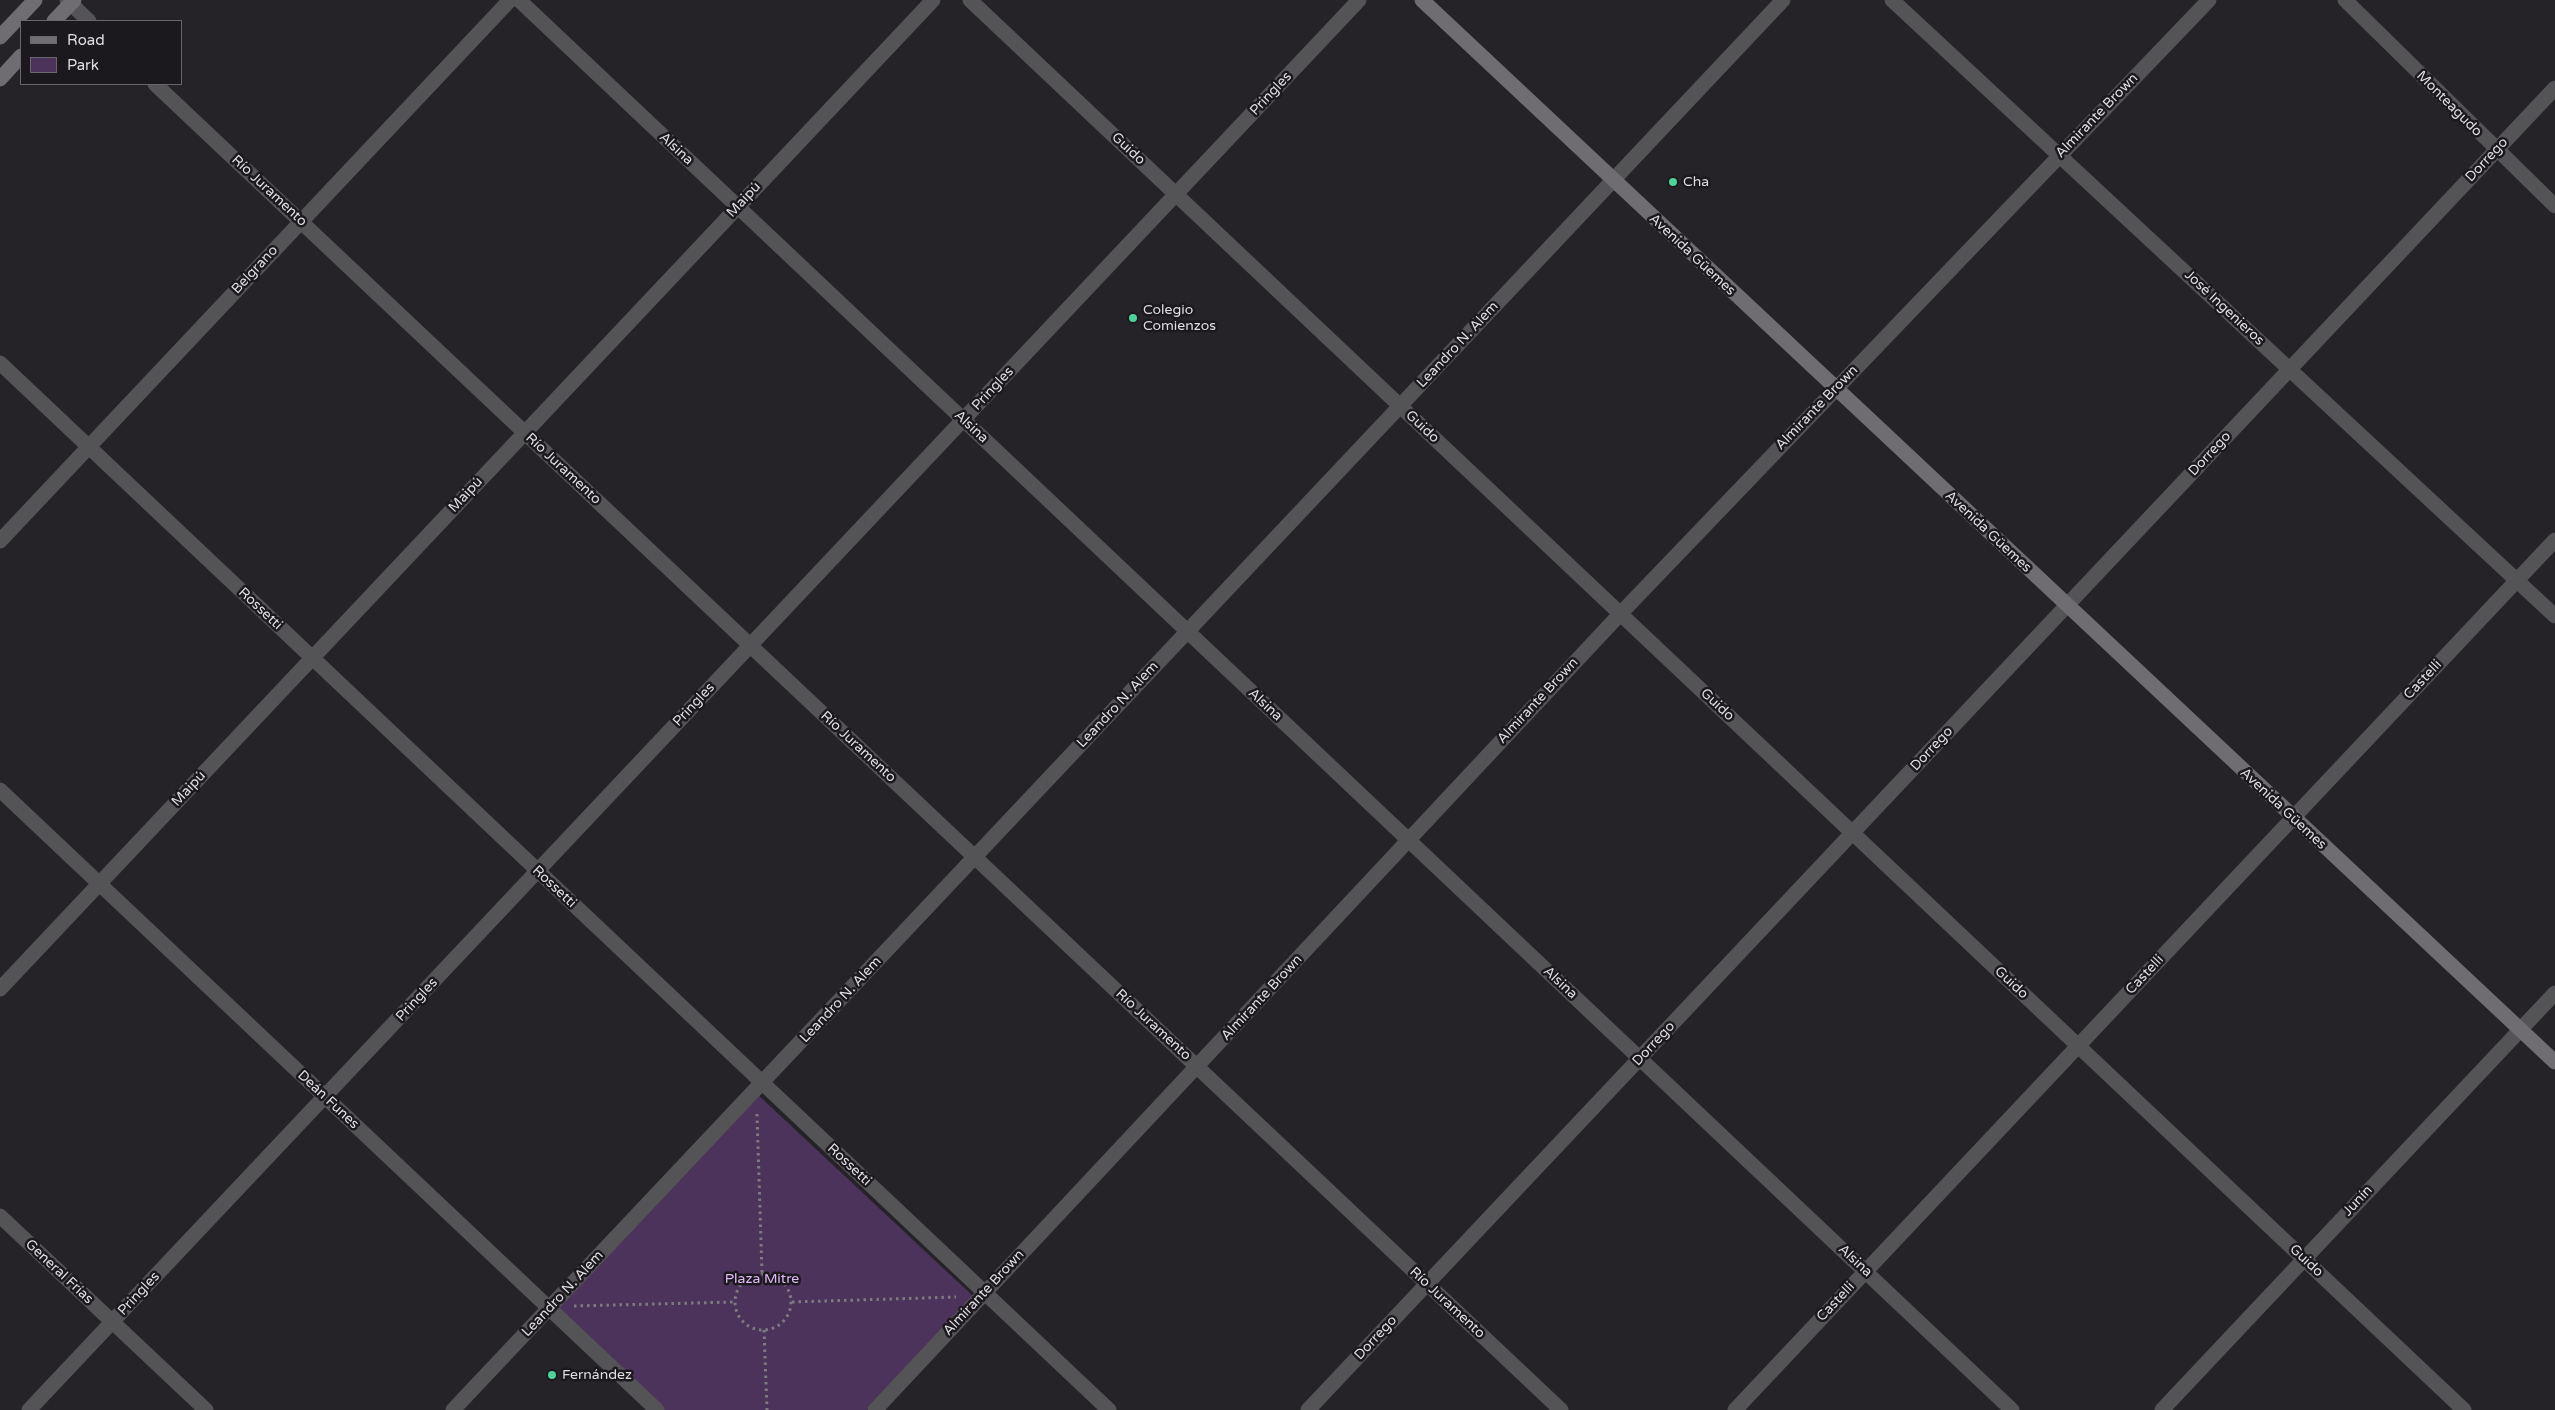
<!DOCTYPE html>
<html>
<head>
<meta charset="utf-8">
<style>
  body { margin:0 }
  #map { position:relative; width:2555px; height:1410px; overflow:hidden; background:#262328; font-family:"Varela Round",sans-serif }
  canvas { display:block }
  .legend { position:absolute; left:20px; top:20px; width:162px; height:65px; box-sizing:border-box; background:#1c191e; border:1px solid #6a676c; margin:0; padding:6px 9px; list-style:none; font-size:15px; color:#dfdde1 }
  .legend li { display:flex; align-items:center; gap:10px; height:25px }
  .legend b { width:25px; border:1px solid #6a676c }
</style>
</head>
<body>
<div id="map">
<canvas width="2555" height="1410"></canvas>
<ul class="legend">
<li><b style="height:6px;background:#6f6d71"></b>Road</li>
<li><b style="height:14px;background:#4b335b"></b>Park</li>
</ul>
</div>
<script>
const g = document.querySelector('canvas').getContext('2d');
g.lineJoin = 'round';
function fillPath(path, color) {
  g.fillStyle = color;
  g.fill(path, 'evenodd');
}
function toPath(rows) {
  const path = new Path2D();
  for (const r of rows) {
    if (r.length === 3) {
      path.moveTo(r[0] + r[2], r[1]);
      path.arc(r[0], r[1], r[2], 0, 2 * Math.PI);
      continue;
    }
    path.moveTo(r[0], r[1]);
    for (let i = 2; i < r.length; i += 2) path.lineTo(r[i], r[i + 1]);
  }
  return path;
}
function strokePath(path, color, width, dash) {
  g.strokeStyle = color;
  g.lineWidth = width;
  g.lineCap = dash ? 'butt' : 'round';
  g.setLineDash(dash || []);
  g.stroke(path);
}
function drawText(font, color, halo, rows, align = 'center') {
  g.font = font + ' "Varela Round",sans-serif';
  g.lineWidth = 5;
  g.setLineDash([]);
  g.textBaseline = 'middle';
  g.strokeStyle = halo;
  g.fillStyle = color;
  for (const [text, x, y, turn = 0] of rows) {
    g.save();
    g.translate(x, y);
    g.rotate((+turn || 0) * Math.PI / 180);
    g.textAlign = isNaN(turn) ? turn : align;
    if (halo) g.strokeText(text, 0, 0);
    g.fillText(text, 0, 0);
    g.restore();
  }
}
fillPath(toPath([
  [756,1093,974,1297,867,1410,663,1410,555,1306]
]), '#4b335b');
strokePath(toPath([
  [757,1114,762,1273],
  [763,1302,28],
  [792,1302,956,1297],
  [574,1306,734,1302],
  [764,1330,767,1410]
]), '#7e7b80', 3, [2.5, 4]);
strokePath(toPath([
  [67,0,89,21],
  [519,0,2012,1410],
  [970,0,2464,1410],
  [1892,0,2555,616],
  [2345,0,2555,206],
  [155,84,1561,1410],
  [0,363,1109,1410],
  [0,541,510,0],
  [0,790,657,1410],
  [0,989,933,0],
  [0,1216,206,1410],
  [29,1410,1359,0],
  [453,1410,1783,0],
  [875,1410,1620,614,2209,0],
  [1308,1410,2555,88],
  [1735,1410,2555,540],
  [2162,1410,2555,993]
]), '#545356', 15);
strokePath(toPath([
  [1422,0,2555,1062],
  [54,21,74,0],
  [0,37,35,0],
  [0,79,21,56]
]), '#6f6d71', 15);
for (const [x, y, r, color] of [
  [1673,182,5,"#4dd39a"],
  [1133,318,5,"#4dd39a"],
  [552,1375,5,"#4dd39a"]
]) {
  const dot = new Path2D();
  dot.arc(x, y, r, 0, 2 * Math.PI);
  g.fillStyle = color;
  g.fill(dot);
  strokePath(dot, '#1c191e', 2);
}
drawText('14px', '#dfdde1', '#1c191e', [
  ["Pringles",1271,94,-47],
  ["Monteagudo",2449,104,45],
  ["Almirante Brown",2097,116,-46],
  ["Alsina",676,149,43],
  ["Guido",1128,149,43],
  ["Dorrego",2487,160,-47],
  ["Río Juramento",269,191,43],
  ["Maipú",744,200,-47],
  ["Avenida Güemes",1692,255,43],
  ["Belgrano",255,270,-47],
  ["José Ingenieros",2224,308,43],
  ["Leandro N. Alem",1458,345,-47],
  ["Pringles",993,389,-47],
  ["Almirante Brown",1817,408,-46],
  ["Alsina",971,427,43],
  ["Guido",1422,427,43],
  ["Dorrego",2210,454,-47],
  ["Río Juramento",563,469,43],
  ["Maipú",466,495,-47],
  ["Avenida Güemes",1988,532,43],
  ["Rossetti",260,609,43],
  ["Castelli",2423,680,-47],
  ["Almirante Brown",1538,701,-47],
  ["Pringles",694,705,-47],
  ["Leandro N. Alem",1118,705,-47],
  ["Alsina",1265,705,43],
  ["Guido",1717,705,43],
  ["Río Juramento",858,747,43],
  ["Dorrego",1932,749,-47],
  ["Maipú",189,789,-47],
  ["Avenida Güemes",2283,809,43],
  ["Rossetti",554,887,43],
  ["Castelli",2145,975,-47],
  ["Alsina",1560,983,43],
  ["Guido",2011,983,43],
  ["Almirante Brown",1262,998,-47],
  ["Pringles",417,1000,-47],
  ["Leandro N. Alem",841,1000,-47],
  ["Río Juramento",1153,1025,43],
  ["Dorrego",1654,1044,-47],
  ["Deán Funes",328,1100,43],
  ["Rossetti",849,1165,43],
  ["Junín",2358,1201,-47],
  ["Alsina",1855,1261,43],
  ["Guido",2306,1261,43],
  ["General Frías",59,1272,43],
  ["Almirante Brown",984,1293,-47],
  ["Pringles",139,1294,-47],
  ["Leandro N. Alem",563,1294,-47],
  ["Castelli",1836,1302,-47],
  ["Río Juramento",1447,1303,43],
  ["Dorrego",1376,1338,-47]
]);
drawText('14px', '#dfdde1', '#1c191e', [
  ["Cha",1683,182],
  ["Colegio",1143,310],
  ["Comienzos",1143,326],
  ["Fernández",562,1375]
], 'left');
drawText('14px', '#dfb9f8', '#1c191e', [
  ["Plaza Mitre",762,1279]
]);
</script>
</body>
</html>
